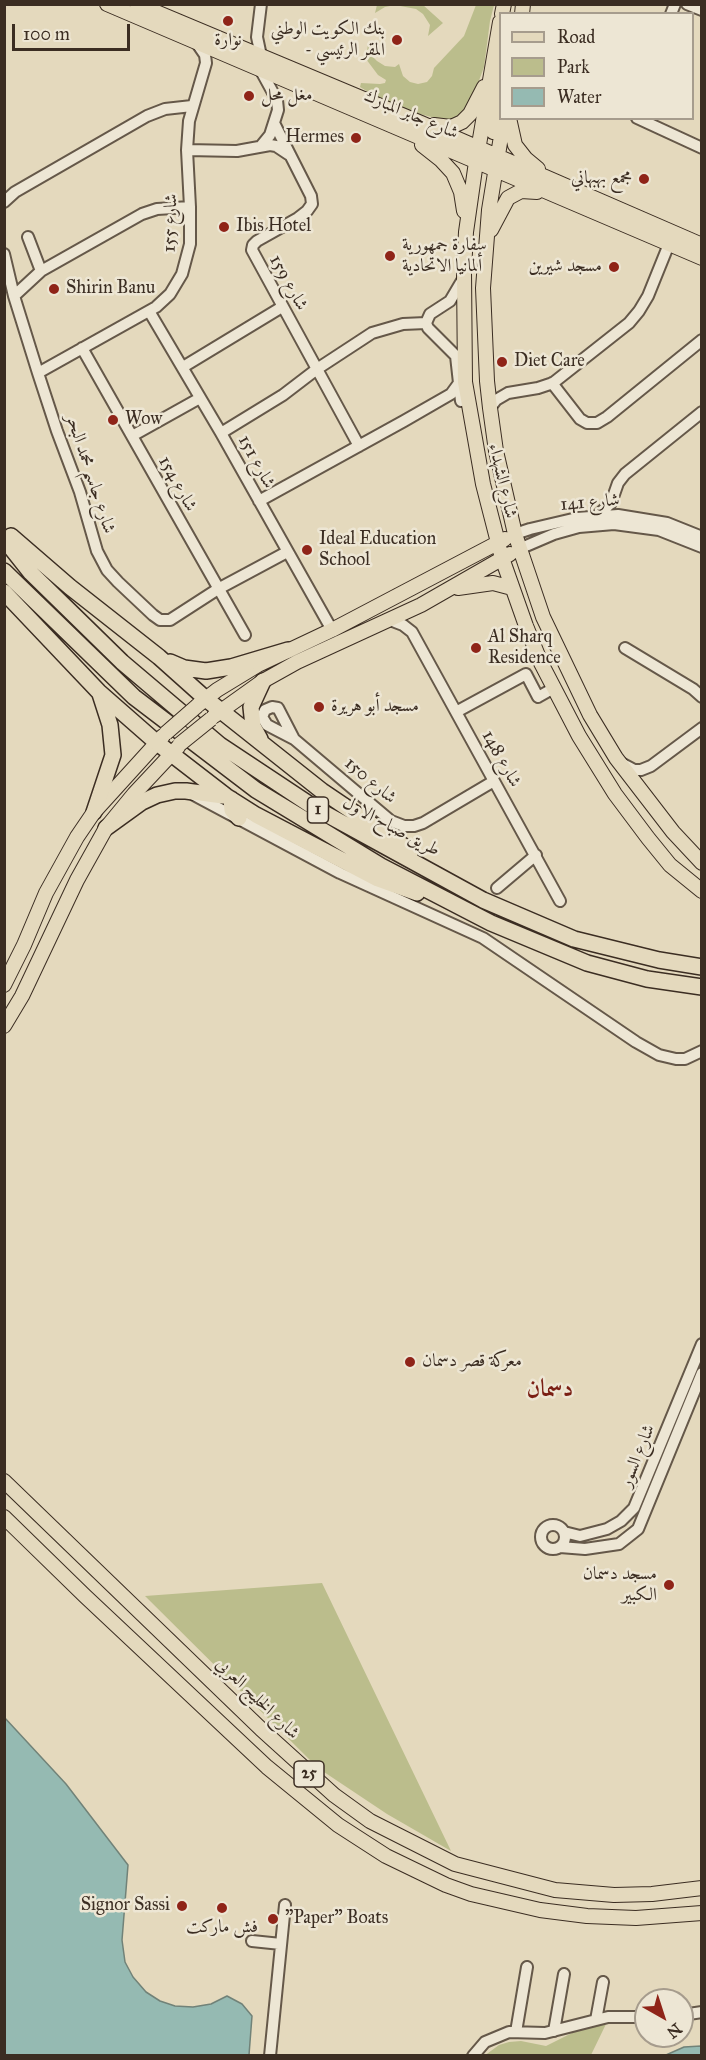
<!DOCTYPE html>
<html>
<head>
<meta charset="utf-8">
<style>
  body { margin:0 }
  #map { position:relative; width:706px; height:2060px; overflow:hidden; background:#e4d9bd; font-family:"IM FELL Great Primer",serif }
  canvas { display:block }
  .frame { position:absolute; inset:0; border:6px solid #3b2d22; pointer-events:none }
  .legend { position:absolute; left:499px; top:12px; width:195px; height:108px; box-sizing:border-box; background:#ede6d4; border:2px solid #a69c8d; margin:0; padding:8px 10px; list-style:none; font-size:18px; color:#3b2d22 }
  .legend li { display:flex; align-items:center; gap:12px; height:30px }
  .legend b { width:30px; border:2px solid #a69c8d }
  .north { position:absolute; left:634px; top:1988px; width:60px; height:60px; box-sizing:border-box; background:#ede6d4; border:2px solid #a69c8d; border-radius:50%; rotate:141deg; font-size:16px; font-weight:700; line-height:24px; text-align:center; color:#3b2d22 }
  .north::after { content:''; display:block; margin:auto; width:21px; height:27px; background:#8f2418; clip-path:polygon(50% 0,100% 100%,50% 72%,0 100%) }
  .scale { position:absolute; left:12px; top:24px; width:118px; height:27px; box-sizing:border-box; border:3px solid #3b2d22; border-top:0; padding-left:8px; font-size:18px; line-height:21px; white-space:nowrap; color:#3b2d22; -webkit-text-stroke:4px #ede6d4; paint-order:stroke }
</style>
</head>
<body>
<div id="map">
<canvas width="706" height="2060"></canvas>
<div class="frame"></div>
<ul class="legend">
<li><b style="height:8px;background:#e4d9bd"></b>Road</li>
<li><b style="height:16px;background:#bbbd8c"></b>Park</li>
<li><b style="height:16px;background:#95bab2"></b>Water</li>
</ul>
<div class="north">N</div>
<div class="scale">100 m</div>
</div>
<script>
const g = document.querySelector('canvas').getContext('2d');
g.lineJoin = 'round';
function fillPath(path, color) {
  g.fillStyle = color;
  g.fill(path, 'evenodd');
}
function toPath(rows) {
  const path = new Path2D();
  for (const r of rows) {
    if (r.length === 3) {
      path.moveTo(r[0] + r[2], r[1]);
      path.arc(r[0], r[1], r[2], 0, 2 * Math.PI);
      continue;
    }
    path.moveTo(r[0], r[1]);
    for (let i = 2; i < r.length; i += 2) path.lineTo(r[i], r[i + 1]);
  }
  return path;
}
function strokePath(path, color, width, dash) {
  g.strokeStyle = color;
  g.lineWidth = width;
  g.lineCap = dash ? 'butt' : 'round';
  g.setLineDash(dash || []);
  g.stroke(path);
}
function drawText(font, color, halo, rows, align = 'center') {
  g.font = font + ' "IM FELL Great Primer",Amiri,serif';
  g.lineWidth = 5;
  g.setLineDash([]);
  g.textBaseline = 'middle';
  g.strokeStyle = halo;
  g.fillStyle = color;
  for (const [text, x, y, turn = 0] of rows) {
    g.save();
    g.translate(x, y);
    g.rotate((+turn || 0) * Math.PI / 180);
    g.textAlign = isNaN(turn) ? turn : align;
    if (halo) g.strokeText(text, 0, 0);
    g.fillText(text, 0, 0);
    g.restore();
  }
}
fillPath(toPath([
  [377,5,423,5,443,23,428,36,430,25,423,14,416,9,395,5,385,7,375,13],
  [476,5,494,5,490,21,484,67,469,108,457,119,443,120,393,107,360,87,361,83,380,84,385,83,386,80,378,75,366,59,368,44,370,54,377,61,385,66,395,67,399,64,403,76,410,82,418,84,427,82,432,76,434,68,464,36],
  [322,1583,451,1851,387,1814,318,1768,145,1596],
  [606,2024,591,2055,484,2056,499,2045,509,2042,521,2041,546,2046,580,2029]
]), '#bbbd8c');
const water = toPath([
  [4,1717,66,1784,128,1865,122,1940,125,1962,133,1977,146,1992,160,2001,175,2006,193,2007,211,2004,227,1996,242,2004,252,2016,249,2055,5,2055,4,1717],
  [701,2046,701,2055,666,2055,684,2047,701,2046]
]);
fillPath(water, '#95bab2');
strokePath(water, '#718278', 1.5);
const minor = toPath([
  [261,4,257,37,261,56],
  [687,4,702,10],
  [671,14,675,4],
  [260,69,277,100,278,110,270,135,261,146],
  [637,118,702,148],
  [275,125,311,196,312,204,307,211,298,218,257,241,253,245,252,250,359,446],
  [187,150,237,151,270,145,276,146,288,154],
  [4,202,15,192,147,116,165,109,192,106],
  [28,237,41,271],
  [4,254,14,296,38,373,57,431,80,492,97,551,107,570,118,582,153,615,160,620,170,620,218,589,287,552],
  [14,296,41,271,142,214,157,209,190,207],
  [149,311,221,433,332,630],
  [426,323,428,328,456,356,461,401],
  [426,323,430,314,450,301,463,279],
  [82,348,245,635],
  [183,367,282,307],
  [38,373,156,307,170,294,182,274,190,244,190,207,187,150,189,121,206,63,205,55,196,42],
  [552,383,580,419,587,423,597,423,607,417,702,340],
  [490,408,496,400,508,393,538,388,553,383,629,323,639,311,648,296,669,244],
  [221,433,283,395,317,369,372,333,403,324,426,323],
  [132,436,200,398],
  [259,501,404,421,451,394,459,383],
  [598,515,611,503,618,483,625,474,702,412],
  [515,534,530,529,577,518,618,515,667,523,702,537],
  [519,549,554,534,579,527,614,524,659,530,702,547],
  [390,620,403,625,412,632,560,901],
  [625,648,693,689,702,697],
  [456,712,526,674,538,697,554,688],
  [294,739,278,708,272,707,265,710,262,717,267,725,294,739,391,821,404,826,414,826,423,823,494,781],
  [621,763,634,770,641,770,651,766,702,728],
  [194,795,340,873,483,938,636,1042,659,1055,676,1059,685,1059,702,1051],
  [497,888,536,855],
  [553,1537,12],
  [564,1532,580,1536,607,1529,621,1521,634,1508,702,1344],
  [560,1547,585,1549,619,1544,638,1529,702,1373],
  [252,1941,281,1944],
  [682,2015,702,2012],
  [596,2020,603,1982],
  [554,2031,564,1974],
  [516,2032,527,1967],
  [270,2056,285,1905],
  [473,2056,485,2042,509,2032,545,2033,608,2017,646,2017]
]);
const major = toPath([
  [107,4,702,258],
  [137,4,421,123,702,245],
  [502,14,504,4],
  [522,14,523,4],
  [500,22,476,162,466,232,464,272,465,382,483,484,502,558,526,626,541,663,579,736,615,794,648,838,670,865,702,891],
  [504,118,489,210,483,288,487,381,490,408,496,451,515,534,543,617,590,715,616,758,673,832,702,863],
  [509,118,515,145,526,159,538,169],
  [434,125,451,127,462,122,470,114,484,87],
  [493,132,500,88,498,62],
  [422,145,441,160,453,173,461,192,464,211],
  [491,230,508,198,521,191,537,192],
  [458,588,493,583,512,588],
  [198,705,217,690,258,665,332,630,505,539],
  [214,716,263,681,297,662,421,605,510,554],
  [4,985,24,945,46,893,77,837,94,812,163,736],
  [4,1026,22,996,77,880,106,828,134,794,178,747],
  [4,1481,261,1729,334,1795,370,1821,455,1864,555,1890,614,1895,652,1894,702,1888],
  [4,1517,85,1596,267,1767,338,1825,386,1856,446,1885,471,1894,540,1910,587,1916,636,1918,702,1913]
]);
const highway = toPath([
  [11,536,70,587,159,657,206,699,322,791,411,851],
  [4,539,31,573,122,662,220,745,315,808,483,900,574,939,659,960,702,967],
  [4,571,134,697,256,790,381,866,491,923,587,963,647,979,702,987],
  [4,592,99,692,156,742,226,796,256,815,378,879,417,893],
  [170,662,184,668,206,671,231,667,288,650],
  [260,739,253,726,251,707,263,681],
  [231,799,232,810,239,818],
  [94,812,113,755,110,725,100,694],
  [106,828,142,802,157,795,175,791,186,791,223,796]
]);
strokePath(minor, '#655849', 14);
strokePath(major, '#3b2d22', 16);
strokePath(highway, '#3b2d22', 18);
strokePath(minor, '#ede6d4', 10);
strokePath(major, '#e4d9bd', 14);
strokePath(highway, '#e4d9bd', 15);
const majorBridge = toPath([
  [166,733,197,706],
  [180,744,211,719]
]);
strokePath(majorBridge, '#3b2d22', 16, []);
strokePath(majorBridge, '#e4d9bd', 14);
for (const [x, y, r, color] of [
  [228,21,6,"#8f2418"],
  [397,40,6,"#8f2418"],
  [249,96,6,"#8f2418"],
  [356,138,6,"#8f2418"],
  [644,179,6,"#8f2418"],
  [224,227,6,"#8f2418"],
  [390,256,6,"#8f2418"],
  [614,267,6,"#8f2418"],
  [54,289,6,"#8f2418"],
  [502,362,6,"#8f2418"],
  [113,420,6,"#8f2418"],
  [307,550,6,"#8f2418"],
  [476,648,6,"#8f2418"],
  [319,707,6,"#8f2418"],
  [410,1362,6,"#8f2418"],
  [669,1585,6,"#8f2418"],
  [182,1906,6,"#8f2418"],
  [222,1908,6,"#8f2418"],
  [273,1919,6,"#8f2418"]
]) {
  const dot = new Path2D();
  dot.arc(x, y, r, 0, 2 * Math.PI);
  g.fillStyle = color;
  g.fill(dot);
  strokePath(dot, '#ede6d4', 2);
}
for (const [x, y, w] of [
  [318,810,21],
  [309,1774,30]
]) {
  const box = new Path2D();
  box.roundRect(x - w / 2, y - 13, w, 26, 4.5);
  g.fillStyle = '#ede6d4';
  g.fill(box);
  strokePath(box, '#3b2d22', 1.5);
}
drawText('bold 16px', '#3b2d22', null, [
  ["1",318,810],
  ["25",309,1774]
]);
drawText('18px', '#3b2d22', '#ede6d4', [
  ["بنك الكويت الوطني",385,30,"right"],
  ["- المقر الرئيسي",385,51,"right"],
  ["نوارة",228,41,"center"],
  ["مغل محل",261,96],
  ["Hermes",344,138,"right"],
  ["مجمع بهبهاني",632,179,"right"],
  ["Ibis Hotel",236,227],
  ["سفارة جمهورية",402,246],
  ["ألمانيا الاتحادية",402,267],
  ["مسجد شيرين",602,267,"right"],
  ["Shirin Banu",66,289],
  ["Diet Care",514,362],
  ["Wow",125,420],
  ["Ideal Education",319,540],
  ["School",319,561],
  ["Al Sharq",488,638],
  ["Residence",488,659],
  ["مسجد أبو هريرة",331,707],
  ["معركة قصر دسمان",422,1362],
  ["مسجد دسمان",657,1575,"right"],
  ["الكبير",657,1596,"right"],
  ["Signor Sassi",170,1906,"right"],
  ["\"Paper\" Boats",285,1919],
  ["فش ماركت",222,1928,"center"]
], 'left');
drawText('18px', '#3b2d22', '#ede6d4', [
  ["شارع جابر المبارك",411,115,23],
  ["شارع 155",171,223,-88],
  ["شارع 159",288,283,61],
  ["شارع 151",256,462,61],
  ["شارع جاسم محمد البحر",90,474,72],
  ["شارع الشهداء",502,481,77],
  ["شارع 154",177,484,61],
  ["شارع 141",590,503,-5],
  ["شارع 148",501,759,61],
  ["شارع 150",370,781,40],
  ["طريق صباح الاول",391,827,28],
  ["شارع السور",638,1456,-68],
  ["شارع الخليج العربي",257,1699,44]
]);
drawText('bold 24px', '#7a1f14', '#ede6d4', [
  ["دسمان",550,1390]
]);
</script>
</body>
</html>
